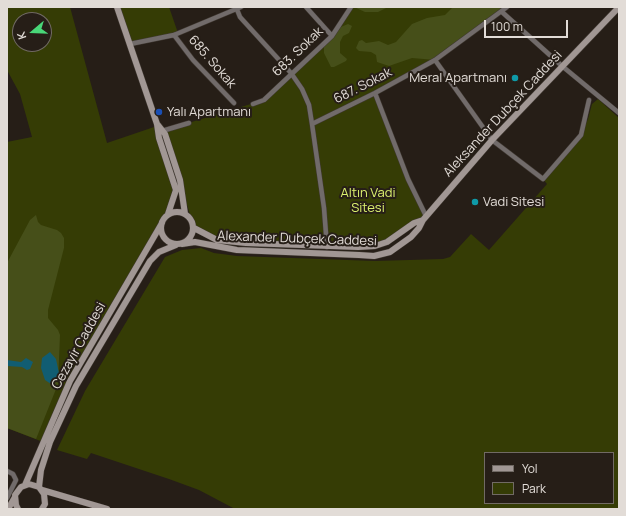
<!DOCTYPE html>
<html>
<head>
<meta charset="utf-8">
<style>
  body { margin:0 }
  #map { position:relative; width:626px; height:516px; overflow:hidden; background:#261e17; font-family:Manrope,sans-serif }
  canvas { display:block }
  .frame { position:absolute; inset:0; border:8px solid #e2dcd7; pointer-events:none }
  .legend { position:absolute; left:484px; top:452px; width:130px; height:52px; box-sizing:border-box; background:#261e17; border:1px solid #716a64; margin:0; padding:5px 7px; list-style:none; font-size:12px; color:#e2dcd7 }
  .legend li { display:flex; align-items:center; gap:8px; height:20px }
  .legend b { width:20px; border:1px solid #716a64 }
  .north { position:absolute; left:12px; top:12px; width:40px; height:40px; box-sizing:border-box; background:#261e17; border:1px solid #716a64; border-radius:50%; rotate:251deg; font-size:11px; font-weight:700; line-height:16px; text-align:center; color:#e2dcd7 }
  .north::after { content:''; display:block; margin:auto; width:14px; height:18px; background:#49d778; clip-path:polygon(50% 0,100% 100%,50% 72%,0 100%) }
  .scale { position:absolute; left:484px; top:20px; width:84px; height:18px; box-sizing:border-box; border:2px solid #e2dcd7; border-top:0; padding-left:5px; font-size:12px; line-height:14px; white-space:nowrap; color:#e2dcd7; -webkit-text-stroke:3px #261e17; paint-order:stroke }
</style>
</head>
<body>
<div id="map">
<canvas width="626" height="516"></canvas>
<div class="frame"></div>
<ul class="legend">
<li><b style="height:5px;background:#a19794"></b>Yol</li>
<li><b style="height:11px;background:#353c05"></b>Park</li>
</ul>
<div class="north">K</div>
<div class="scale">100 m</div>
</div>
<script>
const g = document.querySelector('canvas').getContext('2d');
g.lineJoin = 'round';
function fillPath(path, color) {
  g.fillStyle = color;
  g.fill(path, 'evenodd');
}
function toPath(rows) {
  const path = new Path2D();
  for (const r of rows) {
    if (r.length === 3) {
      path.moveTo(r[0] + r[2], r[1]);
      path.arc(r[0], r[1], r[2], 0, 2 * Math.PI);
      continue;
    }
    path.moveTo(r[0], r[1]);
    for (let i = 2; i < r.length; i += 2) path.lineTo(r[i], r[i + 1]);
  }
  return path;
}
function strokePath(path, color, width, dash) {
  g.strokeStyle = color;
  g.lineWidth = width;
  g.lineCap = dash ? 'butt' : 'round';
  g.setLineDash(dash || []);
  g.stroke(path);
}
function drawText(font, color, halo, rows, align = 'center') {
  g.font = font + ' Manrope,sans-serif';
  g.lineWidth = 4;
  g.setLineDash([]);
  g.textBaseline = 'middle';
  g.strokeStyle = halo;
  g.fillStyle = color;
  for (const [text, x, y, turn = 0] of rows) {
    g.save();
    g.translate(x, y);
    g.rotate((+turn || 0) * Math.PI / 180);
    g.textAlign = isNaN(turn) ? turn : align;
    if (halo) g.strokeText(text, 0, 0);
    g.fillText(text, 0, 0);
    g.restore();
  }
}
fillPath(toPath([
  [7,7,70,7,107,143,157,126,176,190,168,214,162,222,70,381,43,442,7,428,7,142,32,137,20,94,7,70],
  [20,20,44,20,44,44,20,44],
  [117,7,169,7,178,33,130,44],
  [351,7,507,7,435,60,375,93,426,216,375,246,217,240,204,234,192,222,180,180,162,131,264,100,332,36],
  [598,99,619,118,619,509,235,509,199,490,169,479,91,453,87,459,57,450,85,391,165,257,182,250,201,248,214,253,237,256,375,261,443,259,450,257,471,234,489,250,547,184,543,179,581,135,588,119,592,104],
  [485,453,613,453,613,503,485,503]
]), '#353c05');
fillPath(toPath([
  [354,7,385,7,386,8,378,12,365,12],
  [453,7,507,7,435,60,412,58,389,66,377,62,376,55,371,52,359,51,356,48,359,41,362,40,366,43,379,41,388,45,396,42,412,24,427,18,445,15],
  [348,24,352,26,349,33,343,36,340,42,340,53,347,59,346,61,334,67,331,67,324,53,324,44,336,29],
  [36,215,38,222,41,225,57,230,61,233,64,238,64,248,48,310,48,318,58,330,60,335,58,384,36,439,7,428,7,263,30,220]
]), '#464f19');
fillPath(toPath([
  [50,352,56,359,59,373,57,381,51,384,45,380,41,368,42,358],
  [26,358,33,362,30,369,27,370,22,367,7,366,7,360,21,362]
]), '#115d72');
const minor = toPath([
  [236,7,240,17,291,73,302,89,309,105,312,124,375,93,435,60,507,7],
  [306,7,332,36],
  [502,12,562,66,619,113],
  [174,35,193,60,234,103],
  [130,44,174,35,241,7],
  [435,60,492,140,543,179,581,135,589,100],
  [375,93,408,179,426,216],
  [253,104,264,100,332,36,351,7],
  [312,124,324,208,327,247],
  [162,131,189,123],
  [7,471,13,474,16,480,7,498]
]);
const secondary = toPath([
  [117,7,157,124,159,138,176,190,168,214],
  [158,125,165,134,180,180,185,214],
  [177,228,16],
  [194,228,217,240,246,243,358,247,375,246,387,242,414,223,423,220],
  [182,244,195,242,237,250,359,255,374,256,390,252,411,237,419,228,423,220,492,140,619,7],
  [25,485,70,381,162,223],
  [39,487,41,470,50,442,76,386,150,261,159,252,176,245],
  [42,490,107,509],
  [8,509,15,497],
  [18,509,16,505,15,495,21,487,29,484,39,487,44,494,45,504,42,509]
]);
strokePath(minor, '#403932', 5.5);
strokePath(secondary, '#403932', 7);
strokePath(minor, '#716b6a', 4.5);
strokePath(secondary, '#a19794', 6);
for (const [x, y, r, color] of [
  [515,78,4,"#0f9aa8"],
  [159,112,4,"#1a4fb4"],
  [475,202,4,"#0f9aa8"]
]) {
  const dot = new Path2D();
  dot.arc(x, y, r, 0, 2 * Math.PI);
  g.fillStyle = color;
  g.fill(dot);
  strokePath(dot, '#261e17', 1.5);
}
drawText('13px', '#e2dcd7', '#261e17', [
  ["683. Sokak",298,52,-44],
  ["685. Sokak",212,62,49],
  ["687. Sokak",363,86,-27],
  ["Aleksander Dubçek Caddesi",503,114,-47],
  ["Alexander Dubçek Caddesi",297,239,2],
  ["Cezayir Caddesi",79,346,-61]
]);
drawText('13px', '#e2dcd7', '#261e17', [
  ["Meral Apartmanı",507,78,"right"],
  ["Yalı Apartmanı",167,112],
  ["Vadi Sitesi",483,202]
], 'left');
drawText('13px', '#dcf26f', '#261e17', [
  ["Altın Vadi",368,193],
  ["Sitesi",368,208]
]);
</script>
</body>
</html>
